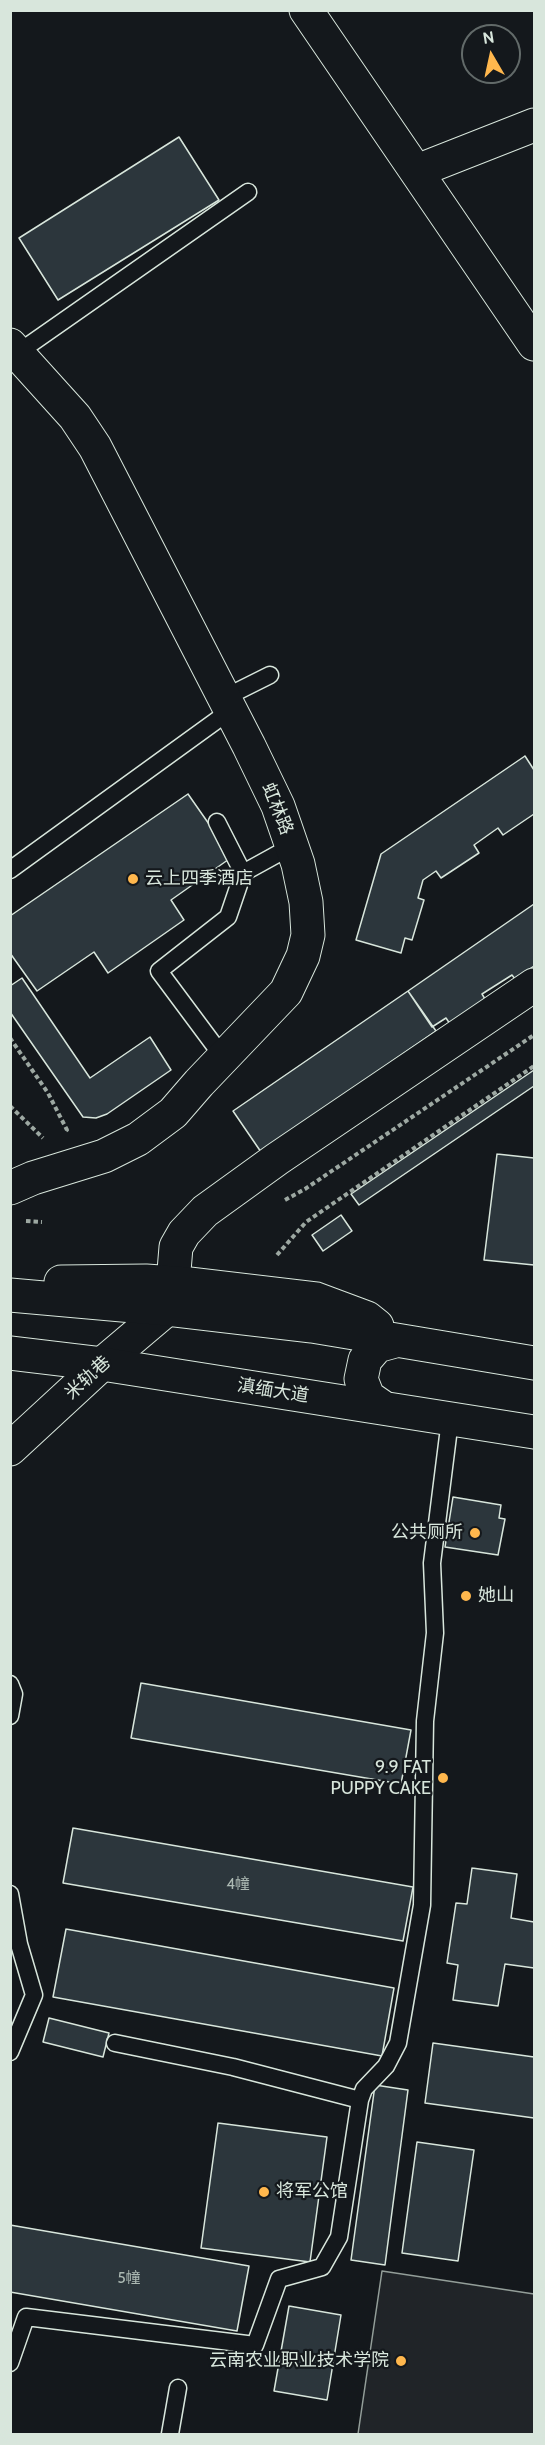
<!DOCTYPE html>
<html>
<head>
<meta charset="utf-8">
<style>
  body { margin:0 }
  #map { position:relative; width:545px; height:2445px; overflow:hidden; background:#14181c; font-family:Cabin,sans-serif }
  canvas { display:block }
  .frame { position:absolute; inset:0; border:12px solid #d8e6dc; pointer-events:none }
  .north { position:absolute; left:461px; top:24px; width:60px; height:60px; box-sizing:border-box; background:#14181c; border:2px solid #626a69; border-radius:50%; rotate:351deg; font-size:16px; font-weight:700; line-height:24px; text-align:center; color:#d8e6dc }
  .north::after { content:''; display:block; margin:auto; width:21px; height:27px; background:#ffb74d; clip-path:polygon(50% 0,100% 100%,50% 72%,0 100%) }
</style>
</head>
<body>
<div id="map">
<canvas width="545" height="2445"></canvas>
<div class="frame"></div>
<div class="north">N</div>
</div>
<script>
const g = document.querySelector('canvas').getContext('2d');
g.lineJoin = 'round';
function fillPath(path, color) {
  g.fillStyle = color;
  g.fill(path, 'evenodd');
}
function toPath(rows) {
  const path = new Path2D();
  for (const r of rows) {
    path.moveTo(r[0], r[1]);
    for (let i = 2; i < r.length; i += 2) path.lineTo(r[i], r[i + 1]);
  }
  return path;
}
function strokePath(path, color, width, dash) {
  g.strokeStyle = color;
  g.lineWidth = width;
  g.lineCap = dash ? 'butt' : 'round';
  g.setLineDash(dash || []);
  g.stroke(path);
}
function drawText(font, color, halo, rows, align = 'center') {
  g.font = font + ' Cabin,"Noto Sans SC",sans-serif';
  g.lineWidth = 4.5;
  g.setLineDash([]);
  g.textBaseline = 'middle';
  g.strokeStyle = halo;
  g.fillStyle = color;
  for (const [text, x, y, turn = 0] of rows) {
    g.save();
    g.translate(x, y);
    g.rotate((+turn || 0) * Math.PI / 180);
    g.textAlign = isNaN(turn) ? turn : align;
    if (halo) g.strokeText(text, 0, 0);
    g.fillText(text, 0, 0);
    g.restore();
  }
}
const green = toPath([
  [382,2271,534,2294,534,2434,358,2434,382,2271]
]);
fillPath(green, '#202428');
strokePath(green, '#939e99', 1.5);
const building = toPath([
  [179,137,219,200,58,300,19,238,179,137],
  [525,756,534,770,534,814,503,835,498,828,474,845,479,853,441,878,436,871,423,880,418,898,424,900,412,940,405,938,401,953,356,940,381,854,525,756],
  [188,794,232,857,171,900,184,920,108,973,94,952,37,991,10,953,10,916,188,794],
  [534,904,534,966,515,979,512,975,482,994,485,999,450,1024,446,1018,432,1027,408,991,534,904],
  [22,978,90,1078,150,1037,171,1070,107,1114,96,1118,83,1117,10,1012,10,986,22,978],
  [408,991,436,1031,261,1152,233,1111,408,991],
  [534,1070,534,1086,359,1205,351,1194,534,1070],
  [497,1154,534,1158,534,1265,484,1260,497,1154],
  [341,1215,352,1231,323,1251,312,1235,341,1215],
  [453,1497,501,1505,499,1518,505,1519,498,1555,445,1547,453,1497],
  [141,1683,411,1730,401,1784,131,1738,141,1683],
  [73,1828,413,1887,403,1941,63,1883,73,1828],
  [472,1868,517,1874,511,1918,534,1922,534,1968,505,1964,498,2006,453,2000,458,1965,447,1963,456,1903,467,1904,472,1868],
  [66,1929,394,1988,382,2056,53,1997,66,1929],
  [49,2018,109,2033,103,2057,43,2042,49,2018],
  [433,2043,534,2057,534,2118,425,2103,433,2043],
  [375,2085,408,2090,385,2265,351,2260,375,2085],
  [218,2123,327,2137,310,2262,201,2248,218,2123],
  [417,2142,474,2150,458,2261,402,2253,417,2142],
  [10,2225,249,2266,237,2331,10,2292,10,2225],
  [289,2306,341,2315,327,2400,274,2391,289,2306]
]);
fillPath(building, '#2c363c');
strokePath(building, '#d8e6dc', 1.5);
const service = toPath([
  [19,352,248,192],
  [224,698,270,675],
  [217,822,243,873,228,917,159,971,223,1057],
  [10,870,231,710],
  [243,873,292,846],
  [10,1684,14,1694,10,1716],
  [10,1894,19,1944,34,1995,10,2052],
  [115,2043,233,2067,360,2100],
  [10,2363,26,2317,255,2345,279,2279,322,2267,339,2237,360,2100,364,2089,386,2066,398,2043,422,1905,425,1721,435,1633,432,1563,450,1420],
  [170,2434,178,2388]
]);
const minor = toPath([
  [306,10,534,344],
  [417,171,534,125],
  [10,345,75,417,95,447,249,746,278,806,298,864,306,902,308,935,303,956,286,992,199,1083,173,1113,138,1139,104,1156,33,1178,10,1188],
  [173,1283,176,1247,184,1233,205,1211,277,1159,534,985],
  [10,1449,102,1364,167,1309]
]);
const primary = toPath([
  [61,1282,146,1281,189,1284,316,1299,367,1318,377,1326],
  [10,1295,167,1309,312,1326,534,1363],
  [10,1353,102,1364,534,1432],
  [384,1408,368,1397,361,1379,365,1360,377,1346,395,1341]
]);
strokePath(service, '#d8e6dc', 19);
strokePath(minor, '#d8e6dc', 35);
strokePath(primary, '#d8e6dc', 35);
strokePath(toPath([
  [10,1038,48,1093,67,1130,65,1131],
  [10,1106,43,1138],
  [285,1200,305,1189,534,1035],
  [26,1221,42,1222],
  [277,1255,306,1222,534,1066]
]), '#9da8a2', 4, [4.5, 3]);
strokePath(service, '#14181c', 16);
strokePath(minor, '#14181c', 33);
strokePath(primary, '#14181c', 33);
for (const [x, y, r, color] of [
  [133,879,6,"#ffb74d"],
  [475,1533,6,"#ffb74d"],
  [466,1596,6,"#ffb74d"],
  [443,1778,6,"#ffb74d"],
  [264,2192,6,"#ffb74d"],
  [401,2361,6,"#ffb74d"]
]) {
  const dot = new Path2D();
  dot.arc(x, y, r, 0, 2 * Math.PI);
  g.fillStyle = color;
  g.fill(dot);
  strokePath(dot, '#14181c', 2);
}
drawText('15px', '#adbab4', null, [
  ["4幢",238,1885],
  ["5幢",129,2279]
]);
drawText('18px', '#d8e6dc', '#14181c', [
  ["虹林路",277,809,68],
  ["米轨巷",88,1378,-43],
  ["滇缅大道",273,1391,9]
]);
drawText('18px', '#d8e6dc', '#14181c', [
  ["云上四季酒店",145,879],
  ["公共厕所",463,1533,"right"],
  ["她山",478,1596],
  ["9.9 FAT",431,1768,"right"],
  ["PUPPY CAKE",431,1789,"right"],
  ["将军公馆",276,2192],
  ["云南农业职业技术学院",389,2361,"right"]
], 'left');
</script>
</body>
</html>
